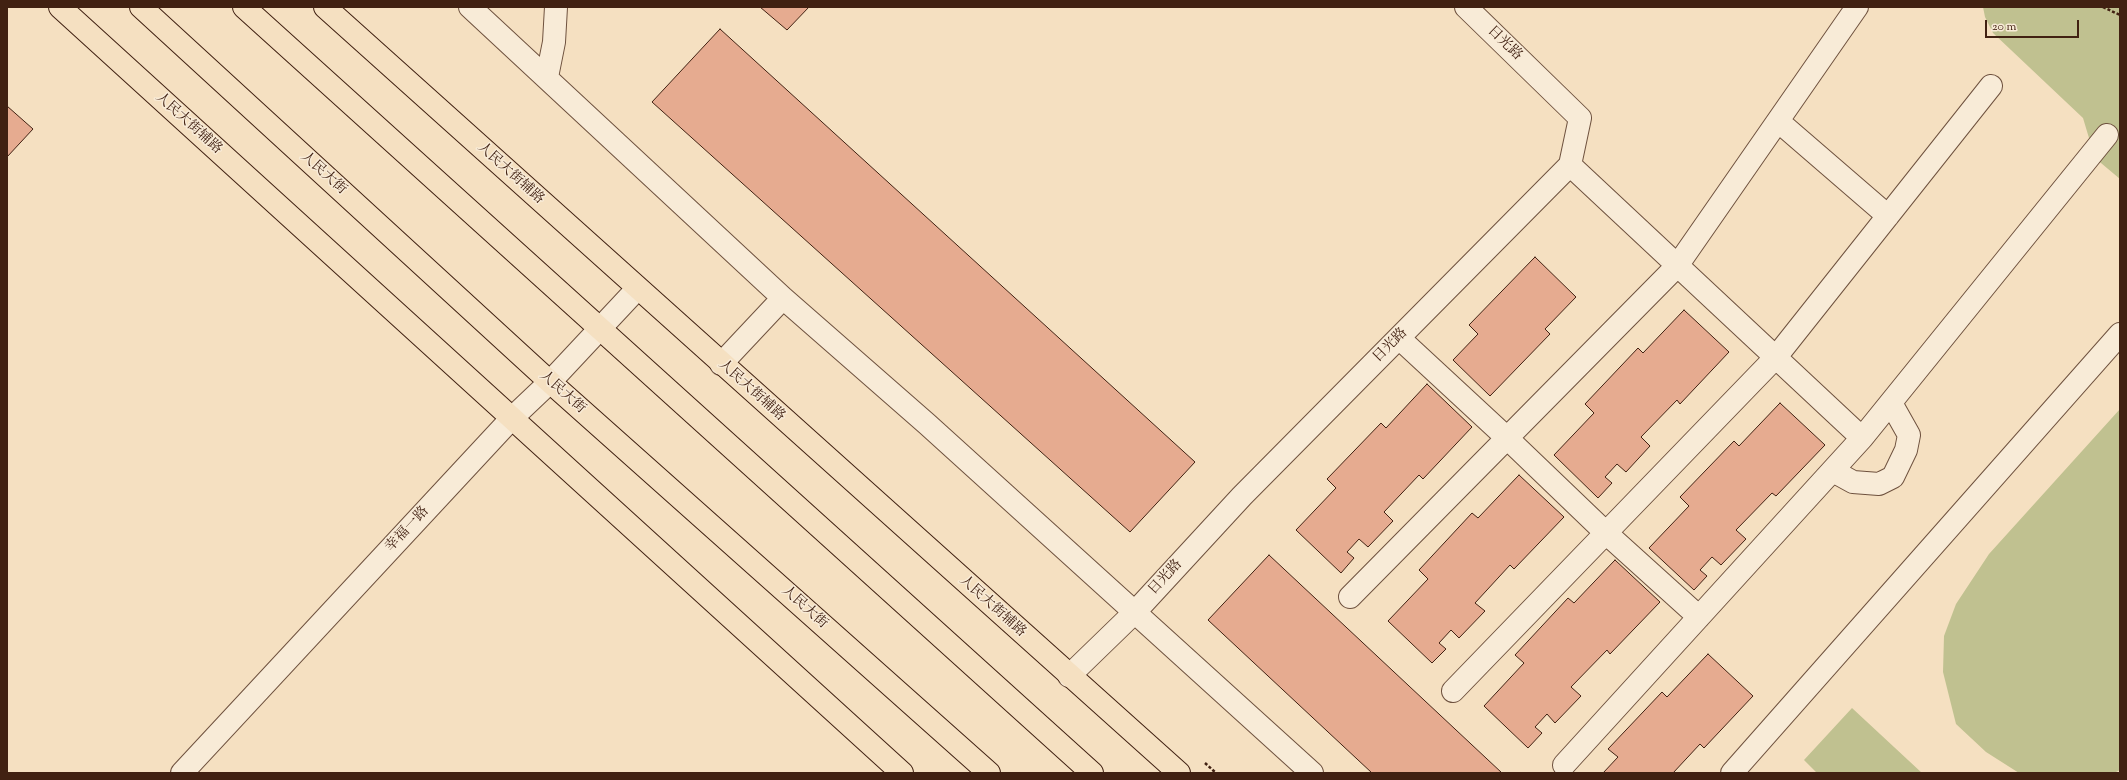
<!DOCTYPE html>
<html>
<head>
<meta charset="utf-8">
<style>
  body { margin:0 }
  #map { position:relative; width:2127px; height:780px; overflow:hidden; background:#f5e0c1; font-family:"Sorts Mill Goudy",serif }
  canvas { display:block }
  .frame { position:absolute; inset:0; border:8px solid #412112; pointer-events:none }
  .scale { position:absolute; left:1985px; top:20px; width:94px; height:18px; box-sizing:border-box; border:2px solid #412112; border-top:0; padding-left:5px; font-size:12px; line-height:14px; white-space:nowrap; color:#412112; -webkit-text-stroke:3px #f8ebd7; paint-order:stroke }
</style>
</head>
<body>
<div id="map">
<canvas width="2127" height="780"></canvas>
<div class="frame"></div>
<div class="scale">20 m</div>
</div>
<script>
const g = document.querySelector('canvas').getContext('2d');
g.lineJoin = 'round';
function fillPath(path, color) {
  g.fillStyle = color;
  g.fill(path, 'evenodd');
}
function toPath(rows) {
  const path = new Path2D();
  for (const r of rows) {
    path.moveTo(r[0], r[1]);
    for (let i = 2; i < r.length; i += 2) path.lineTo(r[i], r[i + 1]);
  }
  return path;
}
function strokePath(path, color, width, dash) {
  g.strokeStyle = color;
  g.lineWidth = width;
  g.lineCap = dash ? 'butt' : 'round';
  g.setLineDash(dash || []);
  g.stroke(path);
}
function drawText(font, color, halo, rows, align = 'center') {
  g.font = font + ' "Sorts Mill Goudy","Noto Serif SC",serif';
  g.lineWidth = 3;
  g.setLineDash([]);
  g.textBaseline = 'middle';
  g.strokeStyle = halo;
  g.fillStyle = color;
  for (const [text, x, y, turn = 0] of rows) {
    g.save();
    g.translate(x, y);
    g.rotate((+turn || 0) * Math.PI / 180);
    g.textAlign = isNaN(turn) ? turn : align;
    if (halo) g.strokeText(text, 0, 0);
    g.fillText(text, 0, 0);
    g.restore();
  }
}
fillPath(toPath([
  [1983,7,2120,7,2120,179,2095,158,2083,118,1993,33,1985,17],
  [2120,409,2120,770,2114,773,2019,773,1986,752,1956,724,1943,672,1944,636,1956,604,1989,554],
  [1852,708,1922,773,1817,773,1804,760]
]), '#c0c190');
const building = toPath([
  [760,7,809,7,787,30,760,7],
  [720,29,1195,462,1130,532,652,102,720,29],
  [7,106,33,129,7,157,7,106],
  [1535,257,1576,297,1545,329,1550,334,1490,396,1453,360,1478,334,1469,325,1535,257],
  [1684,310,1729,352,1680,404,1677,400,1641,437,1650,446,1626,472,1617,464,1605,477,1612,483,1598,498,1554,455,1594,413,1585,404,1638,348,1643,353,1684,310],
  [1427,384,1472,427,1423,479,1419,475,1384,512,1393,521,1368,547,1359,539,1347,552,1354,558,1341,573,1296,530,1336,488,1327,479,1381,423,1386,428,1427,384],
  [1780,403,1825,445,1776,496,1772,493,1736,530,1746,539,1721,565,1712,557,1700,570,1707,576,1694,590,1649,548,1689,506,1680,497,1734,441,1739,446,1780,403],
  [1519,475,1564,517,1514,569,1510,565,1475,603,1485,611,1459,638,1451,630,1439,643,1446,649,1432,663,1388,621,1428,579,1419,570,1472,513,1478,518,1519,475],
  [1269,555,1502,773,1372,773,1208,620,1269,555],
  [1615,560,1660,602,1610,654,1607,650,1571,687,1581,696,1555,723,1547,714,1535,727,1542,733,1528,748,1484,706,1524,663,1515,655,1568,598,1574,603,1615,560],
  [1708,654,1753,696,1704,748,1700,744,1673,773,1603,773,1618,757,1608,749,1662,692,1667,697,1708,654]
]);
fillPath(building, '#e6ab90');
strokePath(building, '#412112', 1);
const minor = toPath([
  [470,7,783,298,927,424,1312,773],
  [547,77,554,42,556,7],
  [1778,121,1888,216],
  [1399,338,1507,438,1606,533,1699,617],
  [721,364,783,298],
  [1862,438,2107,135],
  [1833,471,1853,482,1879,484,1893,477,1906,450,1909,435,1891,403],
  [1350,597,1677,266,1857,7],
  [1069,676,1135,612,1242,496,1570,165,1580,118,1466,7],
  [1453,691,1776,357,1991,86],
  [1564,765,1862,438,1570,165],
  [182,773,511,419,550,382,637,289],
  [1732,773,2120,334]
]);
const major = toPath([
  [60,7,902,773],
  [141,7,550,382,989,773],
  [244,7,1092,773],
  [325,7,1179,773]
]);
strokePath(minor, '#6e513e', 24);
strokePath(major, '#412112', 24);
strokePath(toPath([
  [2103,7,2120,15],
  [1205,763,1216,773]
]), '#412112', 2.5, [3, 2]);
strokePath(minor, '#f8ebd7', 22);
strokePath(major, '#f5e0c1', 22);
drawText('14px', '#412112', '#f8ebd7', [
  ["日光路",1504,44,44],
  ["人民大街辅路",188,124,42],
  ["人民大街",323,174,42],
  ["人民大街辅路",510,174,42],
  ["日光路",1391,346,-45],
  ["人民大街辅路",751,391,42],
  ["人民大街",562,393,42],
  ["幸福一路",408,530,-47],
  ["日光路",1166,578,-47],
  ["人民大街辅路",992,607,42],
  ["人民大街",804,608,42]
]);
</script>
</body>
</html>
